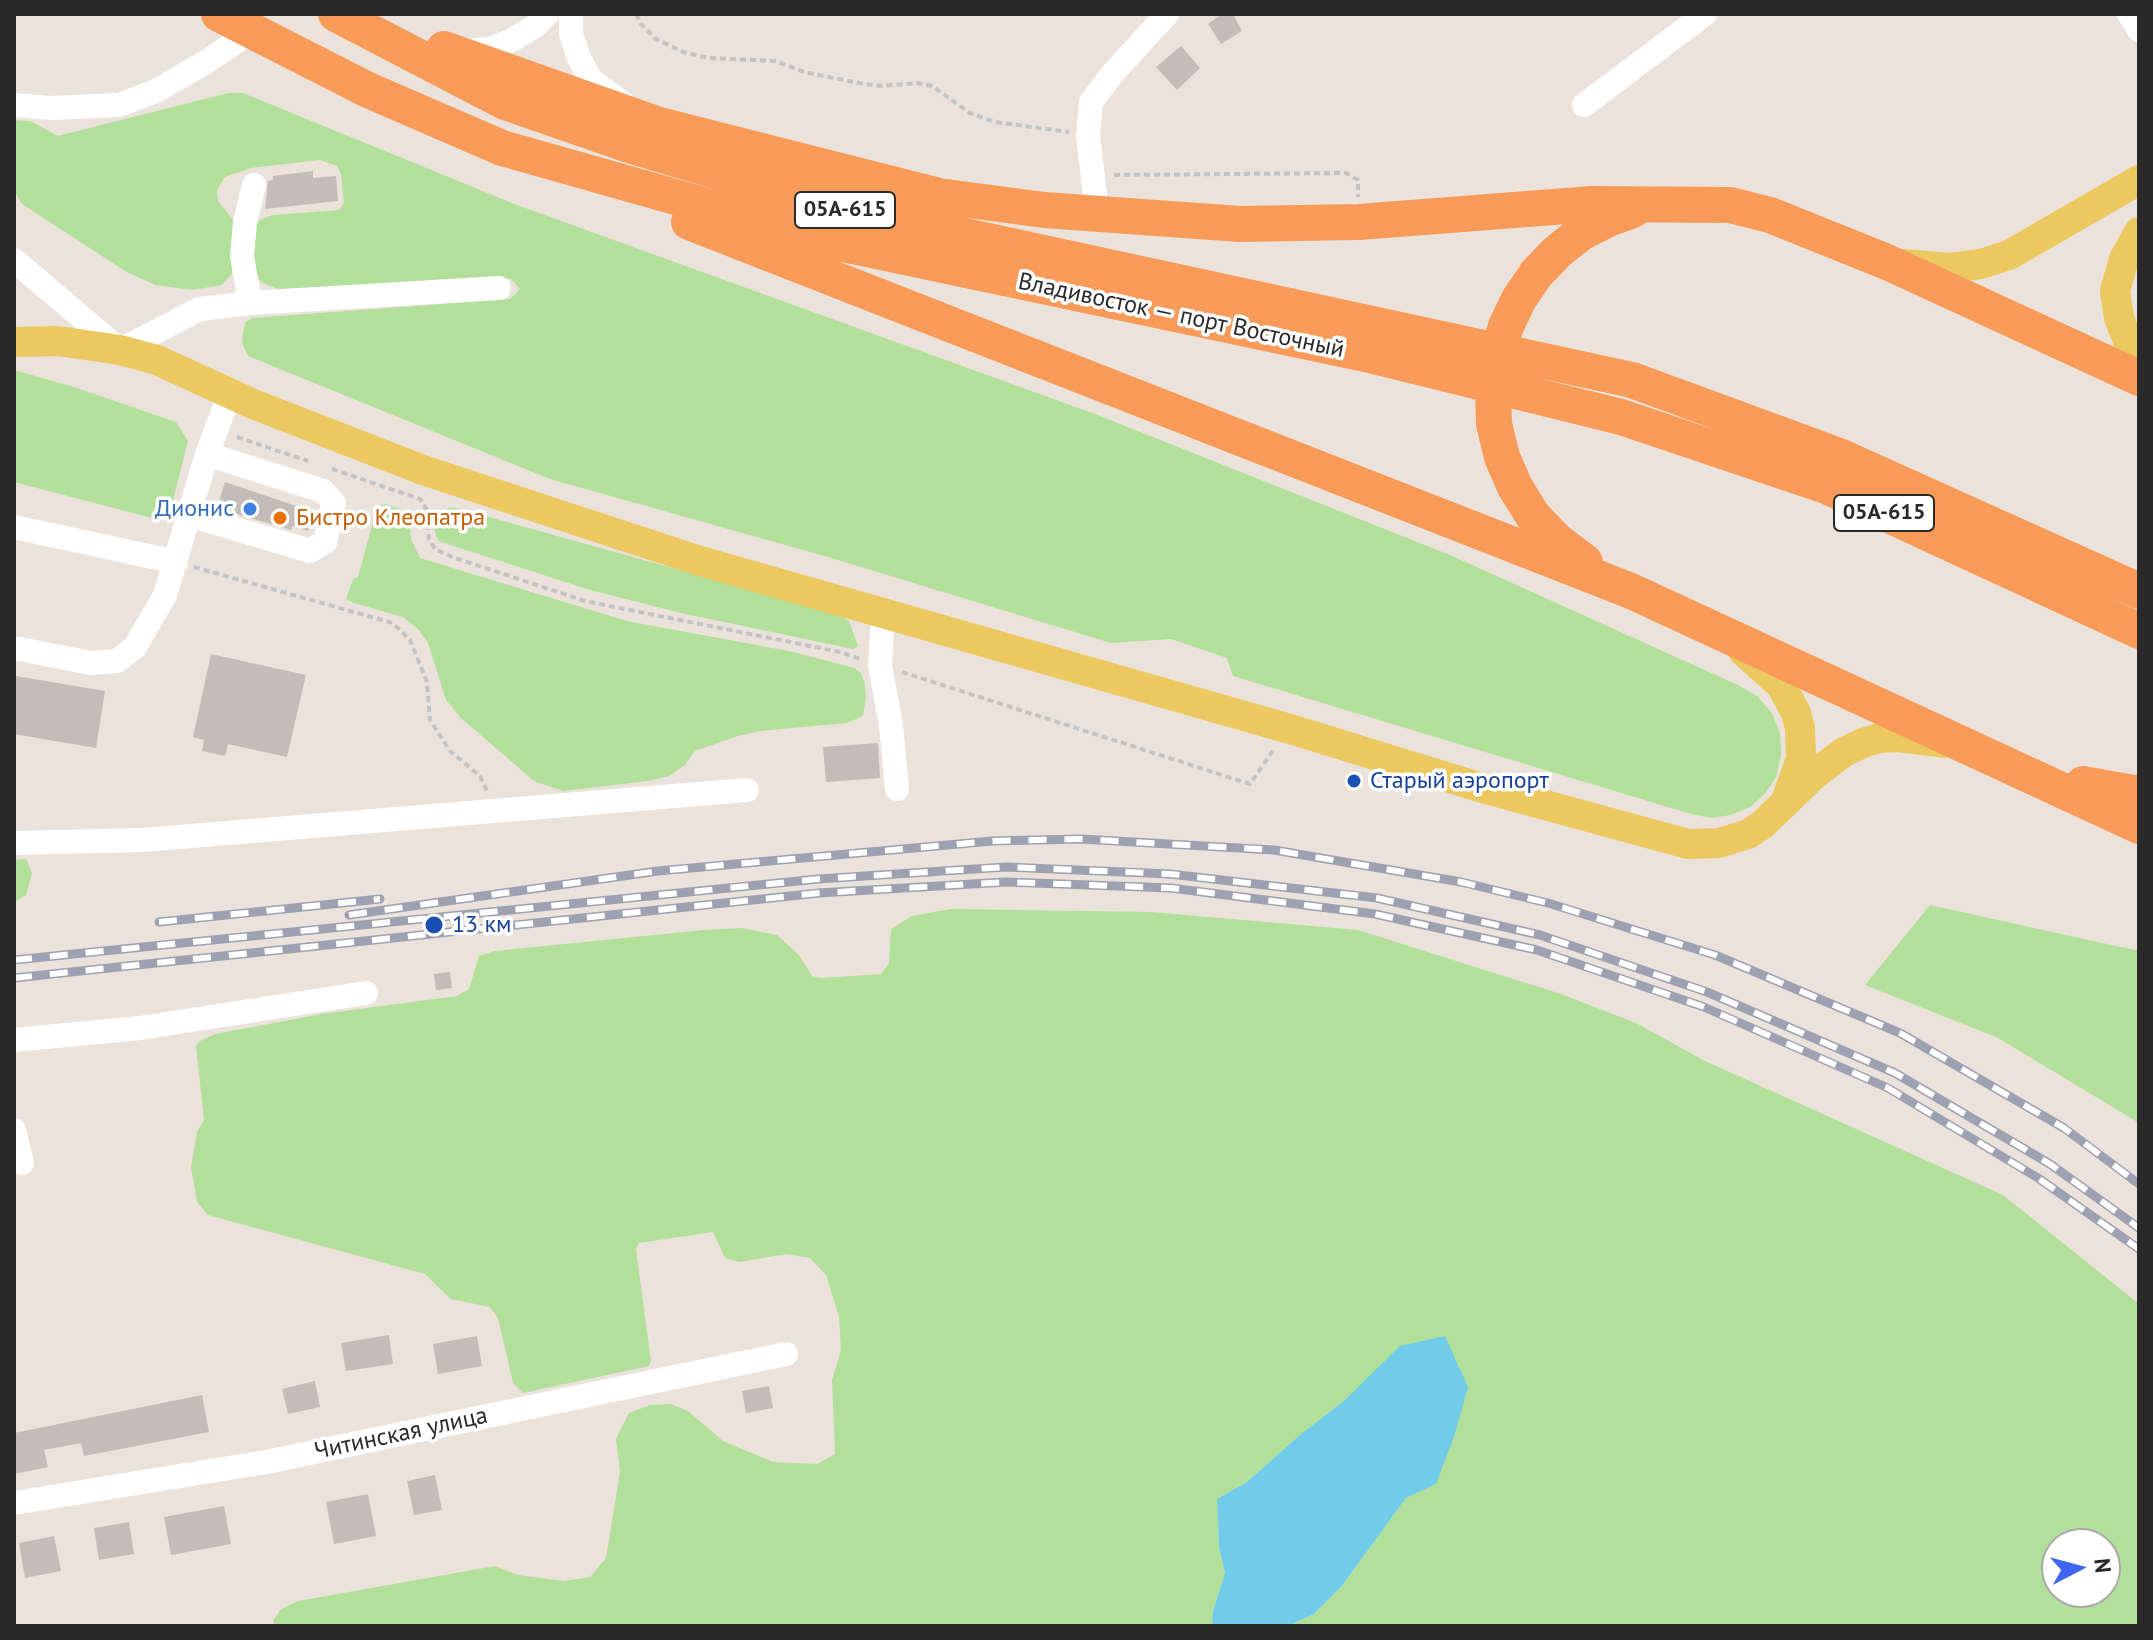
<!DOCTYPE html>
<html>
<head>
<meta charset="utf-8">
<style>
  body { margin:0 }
  #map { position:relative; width:2153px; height:1640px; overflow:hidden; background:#ebe3db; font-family:"PT Sans",sans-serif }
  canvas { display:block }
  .frame { position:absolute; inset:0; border:16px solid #292929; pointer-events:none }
  .north { position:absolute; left:2041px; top:1528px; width:80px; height:80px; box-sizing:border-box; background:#fff; border:2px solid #a9a9a9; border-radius:50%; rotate:84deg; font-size:22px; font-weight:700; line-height:32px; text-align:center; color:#292929 }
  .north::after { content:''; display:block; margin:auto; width:28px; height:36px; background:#4065f2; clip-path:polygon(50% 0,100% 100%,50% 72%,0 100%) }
</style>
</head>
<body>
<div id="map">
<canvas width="2153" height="1640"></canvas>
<div class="frame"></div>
<div class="north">N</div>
</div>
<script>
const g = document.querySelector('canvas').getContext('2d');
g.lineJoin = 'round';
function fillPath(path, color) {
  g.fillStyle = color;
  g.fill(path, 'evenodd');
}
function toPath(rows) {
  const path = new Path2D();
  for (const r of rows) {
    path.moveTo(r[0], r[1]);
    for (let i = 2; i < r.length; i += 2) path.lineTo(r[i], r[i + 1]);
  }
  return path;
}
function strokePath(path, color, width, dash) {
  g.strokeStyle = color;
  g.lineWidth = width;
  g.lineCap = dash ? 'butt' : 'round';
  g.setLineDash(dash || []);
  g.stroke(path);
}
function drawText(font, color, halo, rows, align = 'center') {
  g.font = font + ' "PT Sans",sans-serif';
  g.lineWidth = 7;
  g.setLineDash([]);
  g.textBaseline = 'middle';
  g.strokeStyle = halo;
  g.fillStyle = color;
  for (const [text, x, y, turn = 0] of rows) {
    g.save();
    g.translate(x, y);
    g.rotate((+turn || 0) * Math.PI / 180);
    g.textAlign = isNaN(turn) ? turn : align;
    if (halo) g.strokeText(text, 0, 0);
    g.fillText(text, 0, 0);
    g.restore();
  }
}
fillPath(toPath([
  [228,93,243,93,517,205,1095,414,1450,555,1738,685,1757,696,1772,713,1780,733,1781,755,1776,777,1765,794,1750,807,1731,815,1711,818,1691,814,1233,676,1227,658,1171,639,1111,643,828,557,550,479,248,356,242,343,243,331,246,322,252,318,510,299,520,289,511,279,278,289,263,283,254,274,254,226,260,220,273,215,339,210,344,203,341,174,337,166,320,160,251,168,225,177,217,190,218,201,235,222,232,274,221,285,193,290,155,285,125,271,22,204,14,191,14,120,30,121,58,136],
  [14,370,74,387,176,422,188,441,170,512,156,519,14,482],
  [386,504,403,510,409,518,411,539,420,558,627,621,794,652,854,668,861,673,865,684,866,698,863,716,847,723,760,731,738,736,695,751,685,765,669,776,648,781,563,791,534,781,461,718,446,700,428,643,418,629,403,617,354,603,346,599,353,579,358,577,377,507],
  [453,507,841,615,849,621,858,646,853,649,681,613,590,590,438,541,434,529,435,519,440,512],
  [26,859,32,873,26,895,14,902,14,860],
  [1930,905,2139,951,2139,1123,1998,1038,1865,985],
  [951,909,1152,912,1358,930,1561,994,1636,1023,1705,1061,2003,1195,2139,1304,2139,1626,1288,1626,1314,1614,1341,1587,1406,1498,1436,1484,1345,1400,1301,1434,1247,1482,1217,1499,1219,1547,1225,1573,1213,1611,1212,1626,274,1626,273,1621,281,1609,298,1601,495,1566,518,1575,564,1581,590,1577,606,1558,620,1472,616,1439,629,1413,650,1405,671,1404,688,1411,723,1441,773,1462,817,1464,835,1454,832,1380,841,1350,839,1317,826,1275,810,1258,786,1254,739,1262,725,1258,713,1232,639,1243,636,1249,651,1361,649,1366,523,1393,513,1383,498,1318,490,1307,451,1299,425,1274,208,1215,197,1202,191,1167,197,1132,204,1120,196,1046,200,1041,215,1034,322,1014,457,996,469,989,479,956,495,951,704,930,742,928,777,935,799,955,812,976,821,978,881,974,889,963,891,929,912,916],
  [2057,1544,2105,1544,2105,1592,2057,1592]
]), '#b2df99');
fillPath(toPath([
  [1445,1336,1468,1387,1455,1434,1436,1484,1406,1498,1341,1587,1314,1614,1288,1626,1212,1626,1213,1611,1225,1573,1219,1547,1217,1499,1247,1482,1301,1434,1345,1400,1400,1346]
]), '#71cce9');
fillPath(toPath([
  [1222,14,1233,14,1242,31,1221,44,1208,24],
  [1181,46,1200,68,1177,90,1156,67],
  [313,171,313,178,336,176,338,201,265,209,268,181,273,180,273,176],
  [225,482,314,512,308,531,292,526,291,530,217,508],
  [211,654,306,675,287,757,228,744,225,756,202,751,204,740,193,737],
  [16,676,105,691,96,748,14,734],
  [878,743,880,778,826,782,823,747],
  [450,972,452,988,436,990,434,974],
  [389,1335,393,1364,346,1371,341,1343],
  [477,1336,482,1366,438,1374,433,1344],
  [315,1381,320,1407,288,1414,282,1389],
  [769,1386,773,1408,746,1413,742,1391],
  [202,1395,209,1432,84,1456,81,1443,44,1450,48,1467,14,1474,14,1433],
  [435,1475,442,1510,414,1515,407,1481],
  [368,1494,376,1536,334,1544,326,1502],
  [224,1506,231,1544,171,1555,164,1517],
  [129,1522,134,1554,99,1560,94,1528],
  [54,1536,61,1571,25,1578,19,1543]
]), '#c3bdb7');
strokePath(toPath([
  [636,14,641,24,656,39,683,52,709,58,775,61,804,72,864,84,881,86,918,83,932,86,970,113,995,122,1069,132],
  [1114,175,1346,173,1358,180,1358,197],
  [237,437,308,461],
  [332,469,420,499,427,510,429,539,435,549,452,557,585,601,840,652,860,659],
  [194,567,393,623,410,640,427,682,430,720,450,751,480,776,487,791],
  [902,672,1250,784,1274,749]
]), '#c3c3c3', 4, [6, 4]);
strokePath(toPath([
  [571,14,571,34,579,58,591,80,623,103],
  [2129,14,2139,30],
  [464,51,490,49,512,40,534,27,547,14],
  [14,105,51,108,119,105,156,91,206,62,250,32],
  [1584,105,1705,14],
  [1097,213,1088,135,1091,102,1113,73,1167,14],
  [14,260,120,350,200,309,250,303,499,288],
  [250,303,242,256,245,223,254,185],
  [189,515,310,551,325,542,334,503,323,491,207,454],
  [14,527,176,562],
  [883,613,880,666,891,725,897,789],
  [14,648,91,663,117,661,135,647,165,595,207,454,230,393],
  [14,843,143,840,747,790],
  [14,1040,140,1028,366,993],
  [14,1130,22,1163],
  [14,1503,266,1462,786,1354]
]), '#fff', 24);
strokePath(toPath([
  [2139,232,2124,259,2115,291,2119,318,2130,346,2139,357],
  [1903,264,1950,268,1981,264,2009,255,2139,180],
  [14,342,58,341,120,350,157,360,253,404,423,470,700,561,1290,729,1479,787,1688,844,1719,843,1748,834,1762,825,1815,774,1844,752,1863,743,1879,738,1898,737,1947,743],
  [1743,651,1781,685,1796,713,1800,728,1801,759,1788,795]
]), '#ebc860', 30);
strokePath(toPath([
  [219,14,368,90,502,148,838,243,1374,356,1621,417,1826,486,2139,631],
  [336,14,505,102,632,146,850,211,1632,380,1839,456,2139,591],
  [444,49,659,125,939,196,1044,210,1240,224,1359,222,1592,204,1730,205,1770,215,1887,262,2139,378],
  [689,222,1631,591,2139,826],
  [1585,562,1556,540,1533,516,1515,487,1502,457,1494,424,1493,391,1496,358,1506,326,1519,299,1536,274,1557,252,1581,233,1608,219,1633,210],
  [2083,784,2139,794]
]), '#f89b59', 36);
const rail = toPath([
  [349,915,658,871,992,841,1081,839,1274,850,1461,882,1548,903,1715,955,1900,1033,2064,1128,2139,1184],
  [159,922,380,899],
  [14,960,818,879,1006,867,1170,874,1377,898,1540,935,1707,992,1895,1073,2050,1164,2139,1228],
  [14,978,819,893,1006,882,1171,888,1375,914,1537,950,1704,1007,1888,1088,2038,1178,2139,1249]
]);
strokePath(rail, '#9ea1b2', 9);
strokePath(rail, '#fff', 6, [18]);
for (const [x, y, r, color] of [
  [250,509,8,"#3f7fe0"],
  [280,518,8,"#e8710a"],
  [1354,781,8,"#1a4fb4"],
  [434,925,10,"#1a4fb4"]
]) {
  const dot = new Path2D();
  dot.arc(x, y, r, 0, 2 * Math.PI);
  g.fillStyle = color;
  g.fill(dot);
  strokePath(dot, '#fff', 3);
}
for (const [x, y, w] of [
  [845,210,100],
  [1884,513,100]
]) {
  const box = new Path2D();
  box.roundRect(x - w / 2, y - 18, w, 36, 6);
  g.fillStyle = '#fff';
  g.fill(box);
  strokePath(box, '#292929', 2);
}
drawText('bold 22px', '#292929', null, [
  ["05А-615",845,210],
  ["05А-615",1884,513]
]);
drawText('24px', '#292929', '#fff', [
  ["Владивосток — порт Восточный",1181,316,12],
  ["Читинская улица",401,1434,-12]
]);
drawText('24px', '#366cbe', '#fff', [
  ["Дионис",234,509]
], 'right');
drawText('24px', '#c56008', '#fff', [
  ["Бистро Клеопатра",296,518]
], 'left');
drawText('24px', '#164399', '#fff', [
  ["Старый аэропорт",1370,781],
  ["13 км",452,925]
], 'left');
</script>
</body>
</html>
